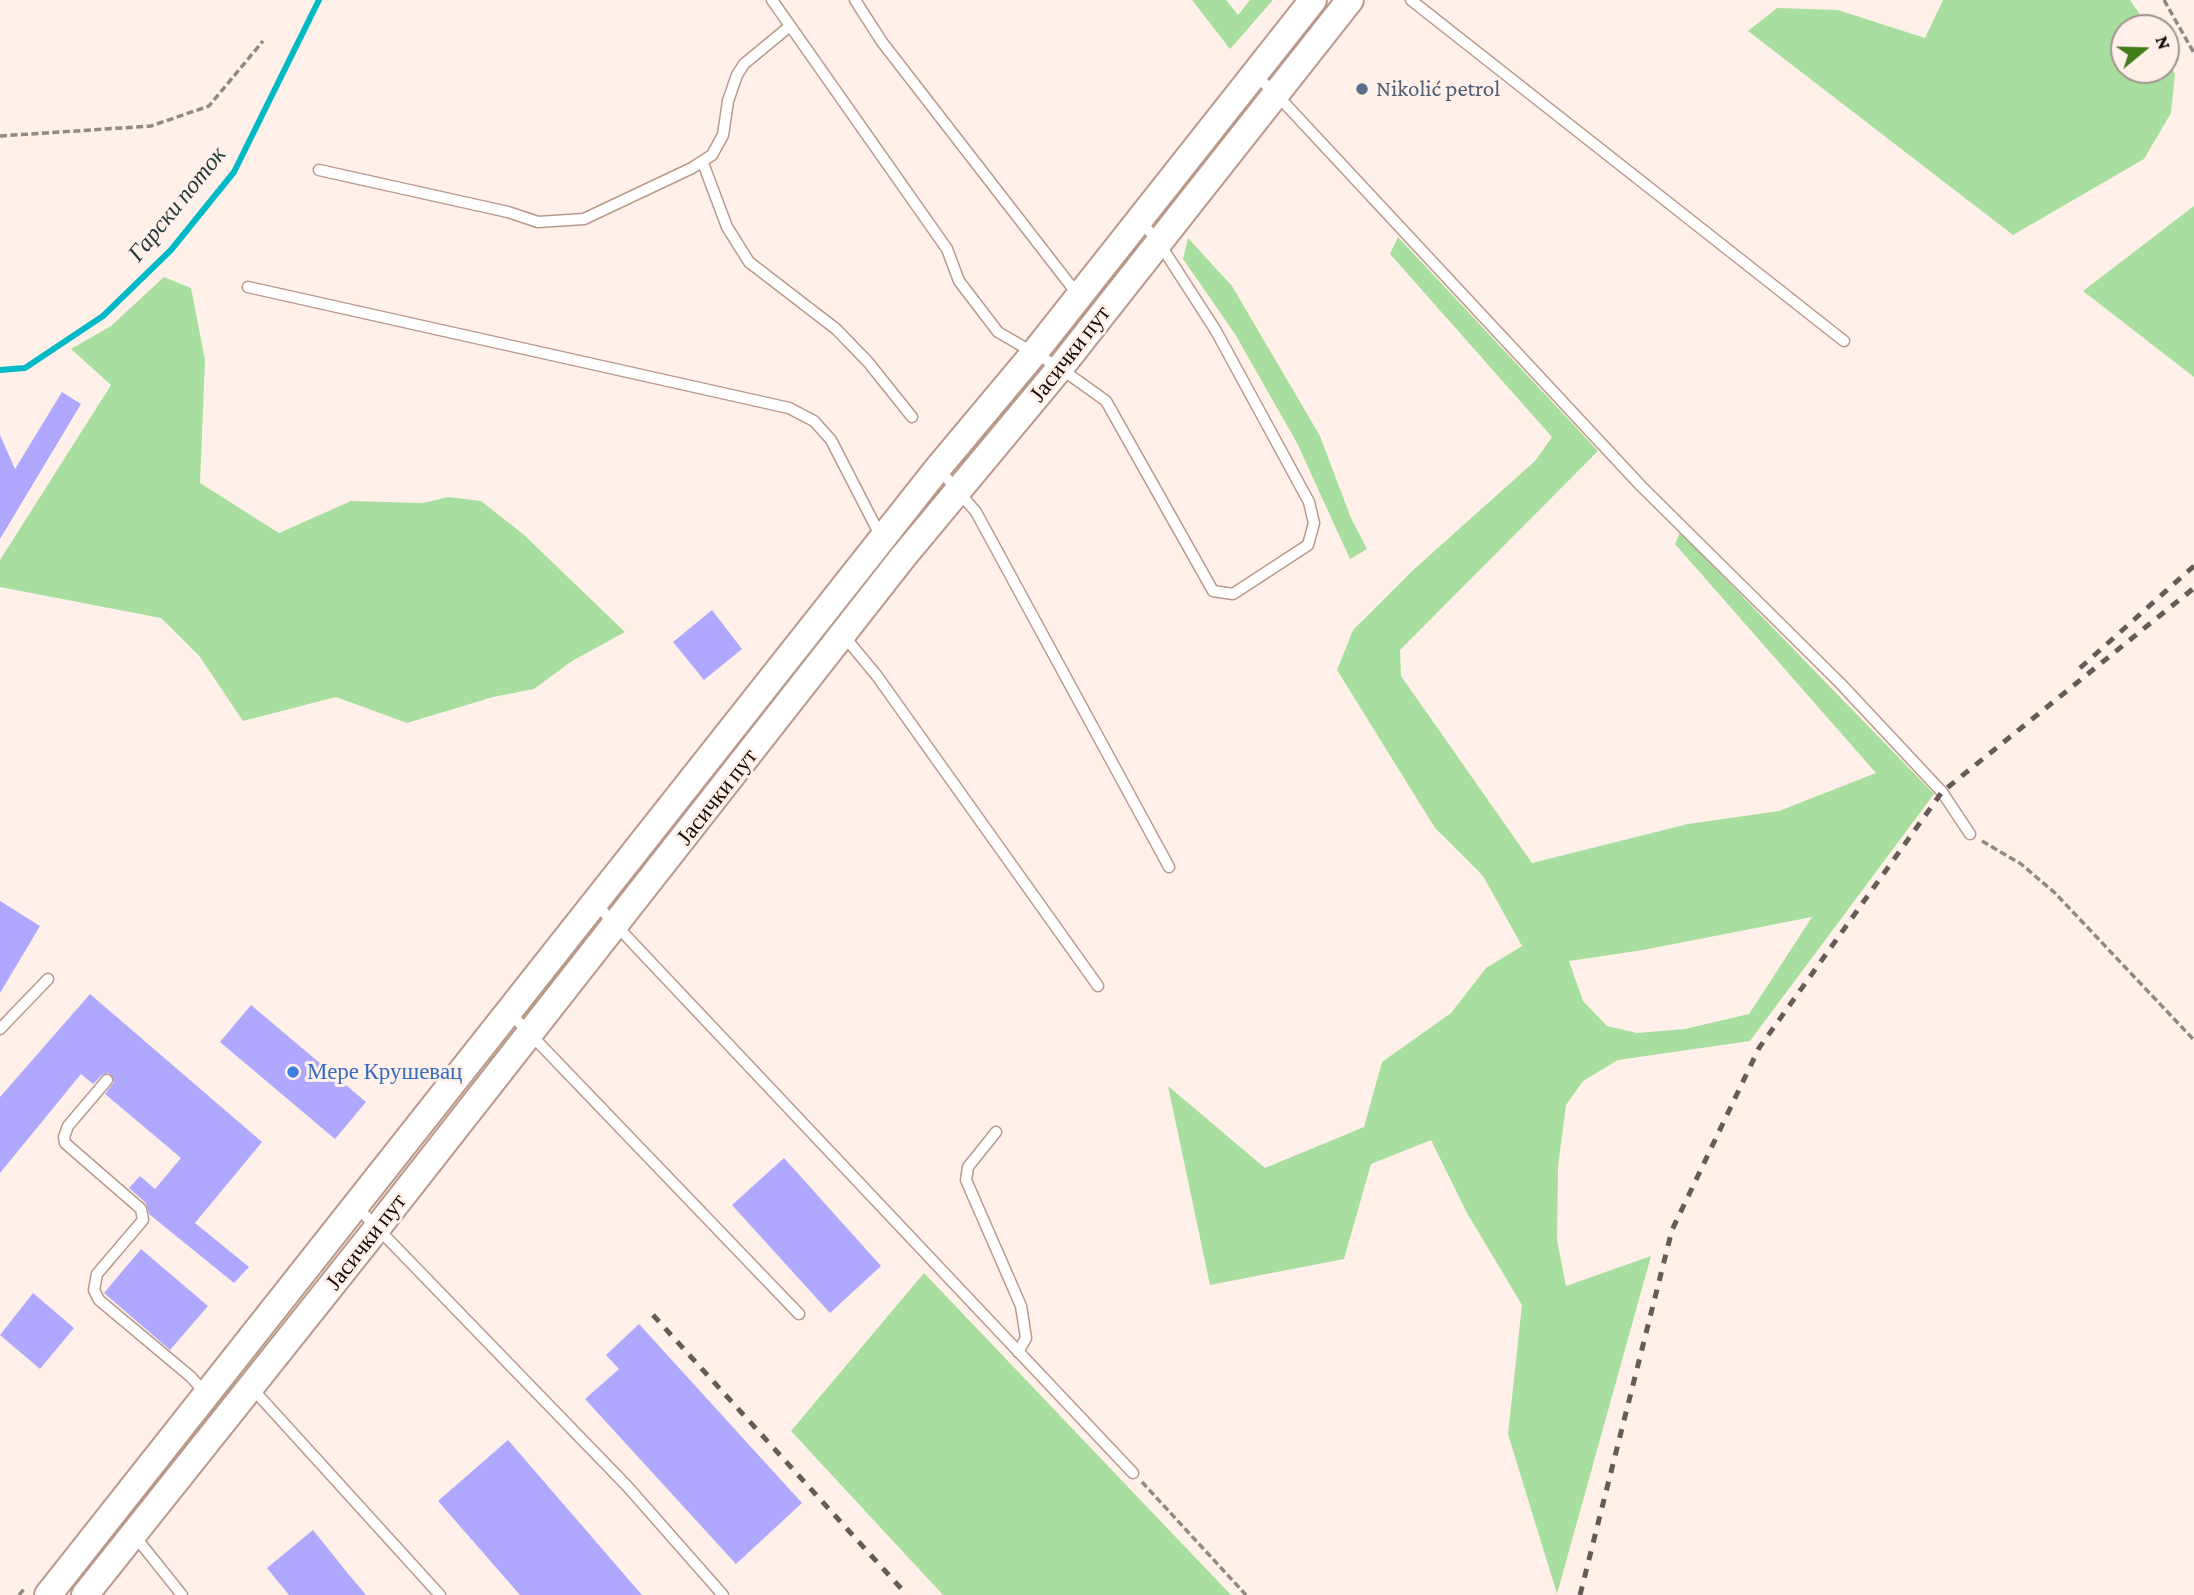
<!DOCTYPE html>
<html>
<head>
<meta charset="utf-8">
<style>
  body { margin:0 }
  #map { position:relative; width:2194px; height:1595px; overflow:hidden; background:#fff1ea; font-family:"Crimson Pro",serif }
  canvas { display:block }
  .north { position:absolute; left:2110px; top:14px; width:70px; height:70px; box-sizing:border-box; background:#fff1ea; border:2px solid #a1948e; border-radius:50%; rotate:71deg; font-size:19px; font-weight:700; line-height:28px; text-align:center; color:#130804 }
  .north::after { content:''; display:block; margin:auto; width:24px; height:32px; background:#417e1a; clip-path:polygon(50% 0,100% 100%,50% 72%,0 100%) }
</style>
</head>
<body>
<div id="map">
<canvas width="2194" height="1595"></canvas>
<div class="north">N</div>
</div>
<script>
const g = document.querySelector('canvas').getContext('2d');
g.lineJoin = 'round';
function fillPath(path, color) {
  g.fillStyle = color;
  g.fill(path, 'evenodd');
}
function toPath(rows) {
  const path = new Path2D();
  for (const r of rows) {
    path.moveTo(r[0], r[1]);
    for (let i = 2; i < r.length; i += 2) path.lineTo(r[i], r[i + 1]);
  }
  return path;
}
function strokePath(path, color, width, dash) {
  g.strokeStyle = color;
  g.lineWidth = width;
  g.lineCap = dash ? 'butt' : 'round';
  g.setLineDash(dash || []);
  g.stroke(path);
}
function drawText(font, color, halo, rows, align = 'center') {
  g.font = font + ' "Crimson Pro",serif';
  g.lineWidth = 6;
  g.setLineDash([]);
  g.textBaseline = 'middle';
  g.strokeStyle = halo;
  g.fillStyle = color;
  for (const [text, x, y, turn = 0] of rows) {
    g.save();
    g.translate(x, y);
    g.rotate((+turn || 0) * Math.PI / 180);
    g.textAlign = isNaN(turn) ? turn : align;
    if (halo) g.strokeText(text, 0, 0);
    g.fillText(text, 0, 0);
    g.restore();
  }
}
fillPath(toPath([
  [1192,0,1226,0,1238,15,1250,0,1273,0,1230,49],
  [1943,0,2130,0,2149,28,2124,28,2124,70,2166,70,2166,58,2175,74,2171,113,2144,159,2013,235,1748,31,1777,8,1838,10,1925,38],
  [2194,206,2194,377,2083,291],
  [1398,237,1598,451,1400,650,1401,676,1532,863,1688,824,1779,811,1876,773,1675,544,1680,532,1934,794,1750,1041,1618,1060,1583,1081,1566,1105,1558,1167,1557,1240,1566,1286,1651,1256,1557,1594,1508,1434,1522,1305,1467,1213,1431,1140,1371,1164,1344,1259,1210,1285,1168,1086,1265,1168,1364,1127,1382,1062,1451,1013,1486,968,1522,946,1483,876,1435,828,1337,670,1353,630,1412,571,1535,461,1552,437,1390,254],
  [1812,917,1749,1014,1685,1029,1637,1033,1607,1026,1583,1001,1569,961,1643,950],
  [1188,238,1232,286,1320,436,1351,518,1367,549,1350,559,1297,443,1235,334,1183,259],
  [164,277,191,288,205,360,200,483,279,533,351,501,423,503,448,497,481,501,523,534,625,632,572,661,534,689,493,697,407,723,336,697,243,721,200,657,161,618,0,587,0,560,111,385,71,349,111,326],
  [924,1273,1231,1595,943,1595,791,1431]
]), '#a8de9f');
strokePath(toPath([
  [0,370,25,368,103,316,171,250,234,172,319,0]
]), '#00b9c6', 6);
fillPath(toPath([
  [62,392,81,404,0,539,0,435,15,469],
  [712,610,742,649,704,680,673,642],
  [0,901,40,926,0,993],
  [90,994,262,1142,195,1223,249,1267,234,1283,149,1214,146,1203,129,1188,140,1176,155,1189,181,1158,105,1094,114,1082,109,1073,102,1075,93,1084,81,1074,0,1173,0,1097],
  [251,1005,366,1102,335,1139,220,1042],
  [784,1158,881,1266,830,1313,732,1205],
  [141,1249,208,1306,170,1350,104,1293],
  [33,1293,74,1328,40,1369,0,1335],
  [639,1324,802,1503,736,1564,585,1399,619,1369,606,1355],
  [508,1440,642,1595,520,1595,438,1501],
  [313,1530,350,1576,366,1595,289,1595,267,1568]
]), '#afa8fe');
const lane = toPath([
  [772,0,947,249,959,281,998,332,1060,368,1106,401,1213,591,1233,594,1308,545,1314,523,1309,502,1216,331,1158,241,1141,222],
  [855,0,882,42,1078,295],
  [1411,0,1844,341],
  [1256,76,1276,94,1641,486,1840,683,1942,792,1970,834],
  [703,163,727,227,749,262,836,329,868,362,912,417],
  [319,170,508,212,538,222,584,219,692,168,712,155,723,135,728,101,737,75,744,64,790,26],
  [248,287,789,408,814,421,831,440,881,537],
  [939,469,976,512,1169,867],
  [844,636,877,676,1098,986],
  [595,903,1133,1473],
  [511,1014,799,1314],
  [0,1029,48,979],
  [107,1080,68,1126,64,1137,65,1143,141,1209,143,1220,97,1274,94,1290,99,1300,191,1377,206,1394],
  [996,1132,968,1167,966,1180,1021,1306,1026,1338,1018,1352],
  [356,1206,627,1486,723,1595],
  [251,1387,440,1595],
  [134,1535,182,1595]
]);
const secondary = toPath([
  [48,1595,938,468,1035,352,1313,0],
  [85,1595,378,1227,903,557,1060,368,1350,0]
]);
strokePath(lane, '#b99a8a', 13);
strokePath(secondary, '#b99a8a', 30);
strokePath(toPath([
  [2164,0,2194,53],
  [0,136,151,126,209,106,263,41],
  [1982,841,2021,864,2055,893,2194,1040],
  [1142,1482,1246,1595],
  [19,1595,25,1588]
]), '#948882', 3.5, [7, 3.5]);
strokePath(lane, '#fff', 10);
strokePath(secondary, '#fff', 26);
strokePath(toPath([
  [2080,668,2194,566],
  [653,1315,907,1595],
  [1580,1595,1672,1230,1759,1048,1942,792,2194,588]
]), '#675b56', 5, [9, 9]);
for (const [x, y, r, color] of [
  [1362,89,7,"#5c6f8a"],
  [293,1072,7,"#3f7fe0"]
]) {
  const dot = new Path2D();
  dot.arc(x, y, r, 0, 2 * Math.PI);
  g.fillStyle = color;
  g.fill(dot);
  strokePath(dot, '#fff1ea', 2.5);
}
drawText('23px', '#4e5e75', '#fff1ea', [
  ["Nikolić petrol",1376,89]
], 'left');
drawText('23px', '#130804', '#fff1ea', [
  ["Јасички пут",1070,354,-52],
  ["Јасички пут",717,797,-52],
  ["Јасички пут",366,1242,-52]
]);
drawText('23px', '#366cbe', '#fff1ea', [
  ["Мере Крушевац",307,1072]
], 'left');
drawText('italic 24px', '#223b3d', '#fff1ea', [
  ["Гарски поток",177,204,-51]
]);
</script>
</body>
</html>
